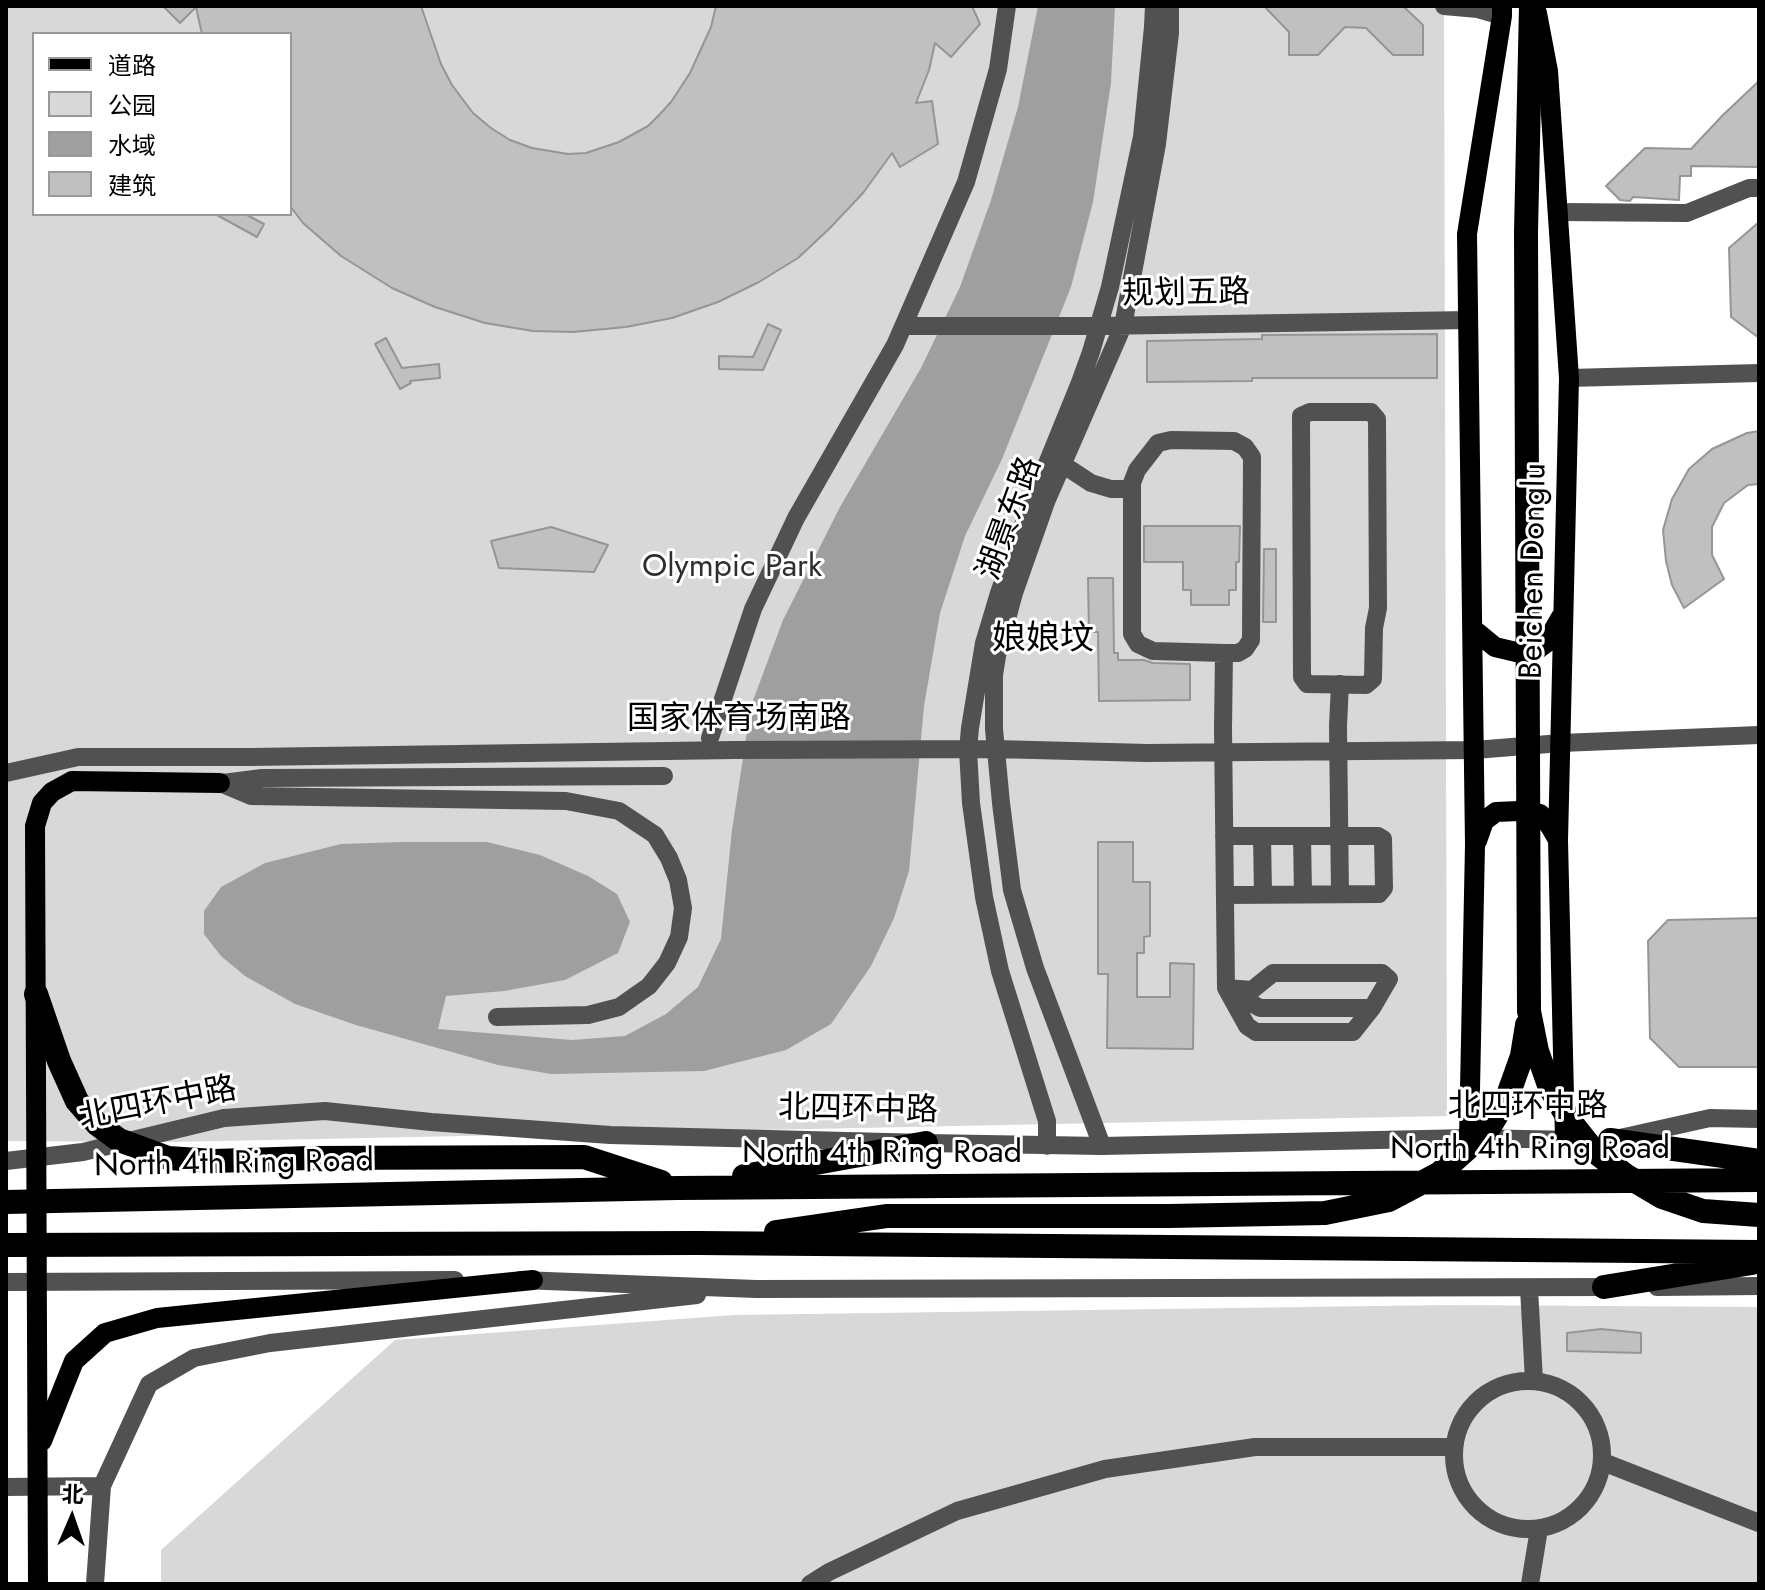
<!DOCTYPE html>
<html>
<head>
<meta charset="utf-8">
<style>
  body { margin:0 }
  #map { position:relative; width:1765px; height:1590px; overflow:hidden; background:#fff; font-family:Jost,"Noto Sans SC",sans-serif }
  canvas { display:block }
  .frame { position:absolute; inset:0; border:8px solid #000; pointer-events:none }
  .legend { position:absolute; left:32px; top:32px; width:260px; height:184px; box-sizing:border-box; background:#fff; border:2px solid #999; margin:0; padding:10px 14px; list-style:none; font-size:24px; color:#000 }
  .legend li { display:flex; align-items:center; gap:16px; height:40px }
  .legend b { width:40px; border:2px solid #999 }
  .north { position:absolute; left:32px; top:1478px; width:80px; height:80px; -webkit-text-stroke:6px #fff; paint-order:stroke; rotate:2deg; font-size:22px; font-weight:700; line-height:32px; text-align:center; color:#000 }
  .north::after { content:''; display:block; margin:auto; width:28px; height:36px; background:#000; clip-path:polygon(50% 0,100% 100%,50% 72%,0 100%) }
</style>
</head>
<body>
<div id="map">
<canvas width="1765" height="1590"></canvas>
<div class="frame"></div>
<ul class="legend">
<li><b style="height:10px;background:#000"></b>道路</li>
<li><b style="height:22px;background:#d8d8d8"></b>公园</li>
<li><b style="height:22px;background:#9f9f9f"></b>水域</li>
<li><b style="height:22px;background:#c0c0c0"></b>建筑</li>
</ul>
<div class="north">北</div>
</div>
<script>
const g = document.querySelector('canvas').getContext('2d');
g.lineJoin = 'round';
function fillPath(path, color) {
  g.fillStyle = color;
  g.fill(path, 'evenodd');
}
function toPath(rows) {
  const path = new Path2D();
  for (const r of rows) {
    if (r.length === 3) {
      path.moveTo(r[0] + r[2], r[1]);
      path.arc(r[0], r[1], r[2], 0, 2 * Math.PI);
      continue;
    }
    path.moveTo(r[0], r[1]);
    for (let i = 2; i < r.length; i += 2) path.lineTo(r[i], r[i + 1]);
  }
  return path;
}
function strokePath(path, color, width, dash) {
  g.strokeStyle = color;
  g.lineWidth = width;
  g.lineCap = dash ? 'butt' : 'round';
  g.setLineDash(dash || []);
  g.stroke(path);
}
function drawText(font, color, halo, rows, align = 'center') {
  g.font = font + ' Jost,"Noto Sans SC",sans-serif';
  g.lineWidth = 6;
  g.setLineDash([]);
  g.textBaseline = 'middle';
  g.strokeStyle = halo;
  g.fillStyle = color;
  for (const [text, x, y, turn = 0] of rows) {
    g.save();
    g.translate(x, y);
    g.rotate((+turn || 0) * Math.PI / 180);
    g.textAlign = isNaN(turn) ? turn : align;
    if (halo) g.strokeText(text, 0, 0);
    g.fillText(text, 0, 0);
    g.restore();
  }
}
fillPath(toPath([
  [6,6,1444,6,1447,1116,170,1142,6,1141],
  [34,34,290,34,290,214,34,214],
  [1447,1305,1759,1307,1759,1584,161,1584,161,1550,395,1340,734,1315]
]), '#d8d8d8');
fillPath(toPath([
  [1038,6,1115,6,1111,83,1093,202,1071,287,1002,459,965,536,940,613,924,706,909,871,894,918,871,966,831,1024,786,1050,704,1071,551,1074,498,1065,356,1025,295,1004,245,976,221,956,204,934,204,911,221,887,265,863,341,844,401,842,487,842,540,855,588,876,617,894,630,922,618,953,565,980,504,991,446,996,438,1029,572,1040,625,1036,666,1014,698,987,721,939,732,830,751,706,783,620,840,507,921,368,960,287,991,200,1018,107]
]), '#9f9f9f');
const building = toPath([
  [163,6,421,6,441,64,452,85,473,113,491,128,510,140,532,148,568,154,586,153,619,142,648,126,660,114,671,102,690,73,711,27,716,6,972,6,980,24,951,57,935,43,929,70,916,103,932,101,938,144,900,167,892,153,863,193,829,229,798,258,759,282,718,302,672,318,626,327,573,332,533,331,485,323,435,307,392,288,341,256,303,223,290,206,290,34,202,34,196,7,180,23,163,6],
  [1264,6,1403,6,1423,25,1423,55,1393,55,1366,28,1345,27,1318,55,1289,55,1289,32,1264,6],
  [1759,81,1759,167,1691,166,1691,176,1680,176,1679,200,1633,197,1630,201,1620,200,1606,186,1645,148,1691,149,1723,115,1759,81],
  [215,214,245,214,264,224,257,237,215,214],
  [1759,222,1759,338,1731,317,1729,248,1759,222],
  [768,324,781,330,763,370,719,369,719,356,753,357,768,324],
  [1437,334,1437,378,1252,378,1252,381,1147,382,1147,341,1262,339,1262,335,1437,334],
  [386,338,402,368,439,364,440,378,410,381,411,383,400,389,375,344,386,338],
  [1759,431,1759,484,1748,485,1724,503,1712,527,1712,555,1724,579,1684,608,1672,585,1666,561,1663,530,1672,499,1689,469,1712,449,1747,433,1759,431],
  [1144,526,1240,526,1239,562,1236,562,1236,590,1229,590,1229,605,1191,605,1191,590,1183,590,1183,562,1144,562,1144,526],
  [551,527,608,545,594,572,499,568,491,541,551,527],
  [1264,549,1276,549,1276,622,1263,622,1264,549],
  [1088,578,1113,578,1114,653,1118,653,1118,660,1144,660,1153,663,1190,664,1190,700,1099,701,1098,632,1089,632,1088,578],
  [1098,842,1133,842,1133,882,1150,882,1150,936,1144,937,1144,953,1137,953,1137,997,1170,997,1170,963,1194,964,1193,1049,1107,1048,1108,974,1098,974,1098,842],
  [1759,918,1759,1067,1679,1067,1650,1038,1648,941,1668,920,1759,918],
  [1601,1329,1641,1333,1641,1353,1567,1351,1567,1333,1601,1329]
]);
fillPath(building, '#c0c0c0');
strokePath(building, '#959595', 2);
strokePath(toPath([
  [1444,6,1478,9,1502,16],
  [1559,212,1687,213,1749,188,1759,188],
  [905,326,1099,326,1469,320],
  [1569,378,1759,373],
  [1310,412,1371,412,1377,419,1378,608,1374,628,1373,679,1366,685,1307,684,1302,677,1301,416,1310,412],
  [1062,464,1091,483,1111,489,1132,489],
  [1224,653,1153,651,1138,644,1132,634,1132,483,1137,470,1158,443,1171,440,1234,441,1245,447,1252,457,1251,640,1245,649,1238,653,1224,653,1223,728,1226,988,1247,1026,1256,1032,1353,1032,1372,1008,1389,979,1382,973,1273,973,1252,990,1226,988],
  [1340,684,1338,726,1340,894],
  [710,738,753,609,796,518,895,345,966,182,998,69,1007,6],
  [6,773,78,757,250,757,735,750,996,749,1147,753,1475,750,1561,743,1759,735],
  [220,783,251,796,566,801,619,811,655,835,669,858,678,880,683,908,679,937,667,963,649,986,619,1007,588,1015,497,1017],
  [223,783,262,778,664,776],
  [1224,836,1378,836,1383,839,1384,888,1379,894,1225,895],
  [1262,836,1263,894],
  [1302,836,1303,894],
  [1228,990,1260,1008,1372,1008],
  [1620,1138,1710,1118,1759,1119],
  [1047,1146,1047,1121,1000,971,984,897,971,803,968,750,970,728,984,643,999,593,1031,503,1079,385,1091,352,1110,287,1142,137,1153,27,1154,6],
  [1102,1146,1035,968,1012,890,1001,803,994,729,994,675,997,656,1014,593,1046,502,1123,326,1157,144,1170,33,1170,6],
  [6,1161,83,1152,224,1118,325,1111,431,1122,610,1135,926,1143,1102,1146,1469,1138,1579,1140],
  [521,1280,756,1289,1615,1287],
  [6,1282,455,1280],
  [1657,1287,1759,1286],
  [1529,1288,1534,1381],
  [1528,1455,74],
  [1603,1462,1759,1523],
  [6,1487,102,1486],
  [95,1584,102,1486,149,1384,194,1358,270,1343,697,1295],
  [810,1584,829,1572,957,1511,1105,1469,1255,1447,1453,1447],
  [1530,1584,1539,1529]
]), '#515151', 18);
strokePath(toPath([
  [1537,13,1548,71,1569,378,1558,840,1565,1139],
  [1473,629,1495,647,1516,652,1538,649,1546,643,1561,617],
  [1477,841,1484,821,1496,812,1519,811,1540,814,1550,826,1558,840],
  [1469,1138,1475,845,1467,234,1502,16,1502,6],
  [42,1441,74,1361,105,1333,157,1318,533,1280],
  [38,1584,35,826,42,803,52,792,72,781,220,783]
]), '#000', 20);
strokePath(toPath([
  [1531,6,1526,232,1529,1011,1537,1051,1550,1088,1570,1121,1593,1150,1625,1175,1662,1197,1703,1211,1759,1215],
  [36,994,59,1061,77,1101,97,1124,119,1140,168,1158,214,1161,309,1158,584,1157,661,1182],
  [1610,1140,1759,1161],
  [744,1176,926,1143],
  [6,1202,678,1188,1759,1180],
  [776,1232,886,1216,1169,1216,1325,1213,1389,1200,1440,1173,1487,1131,1507,1098,1522,1056,1527,1025],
  [6,1245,698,1243,1759,1252],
  [1604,1287,1752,1263]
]), '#000', 24);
drawText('32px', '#000', '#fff', [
  ["规划五路",1186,295,-1],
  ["湖景东路",1011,519,-70],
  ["Beichen Donglu",1535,571,-89],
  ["国家体育场南路",739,720],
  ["北四环中路",158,1105,-11],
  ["北四环中路",1528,1108],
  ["北四环中路",858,1111,1],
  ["North 4th Ring Road",1530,1150],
  ["North 4th Ring Road",882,1154],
  ["North 4th Ring Road",234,1165,-1]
]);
drawText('32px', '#2f2f2f', '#fff', [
  ["Olympic Park",732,568]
]);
drawText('34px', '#000', '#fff', [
  ["娘娘坟",1043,641]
]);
</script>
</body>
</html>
